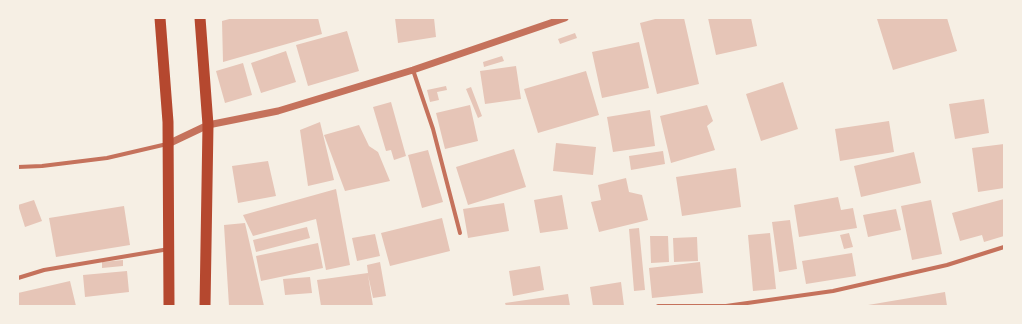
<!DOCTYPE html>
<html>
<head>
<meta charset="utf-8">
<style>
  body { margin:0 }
  #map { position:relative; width:1022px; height:324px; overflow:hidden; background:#f6efe4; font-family:"PT Sans Narrow",sans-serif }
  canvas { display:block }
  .frame { position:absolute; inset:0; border:19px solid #f6efe4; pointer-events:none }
</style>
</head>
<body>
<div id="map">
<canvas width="1022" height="324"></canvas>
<div class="frame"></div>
</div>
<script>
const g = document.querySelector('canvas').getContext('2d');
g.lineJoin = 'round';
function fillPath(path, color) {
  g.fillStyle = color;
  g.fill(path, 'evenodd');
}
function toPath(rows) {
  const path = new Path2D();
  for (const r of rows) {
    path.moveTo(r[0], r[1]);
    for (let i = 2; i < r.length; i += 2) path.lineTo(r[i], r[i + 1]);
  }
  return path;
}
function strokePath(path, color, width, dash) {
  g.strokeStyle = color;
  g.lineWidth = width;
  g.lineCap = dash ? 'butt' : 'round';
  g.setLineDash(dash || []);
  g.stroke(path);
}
fillPath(toPath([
  [233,18,318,18,322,34,223,62,222,21],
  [395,18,434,18,436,37,398,43],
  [659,18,684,18,699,84,657,94,640,23],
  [708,18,751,18,757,46,716,55],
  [880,18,947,18,957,51,893,70,877,19],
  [347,31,359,71,308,86,296,45],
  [575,33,577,38,560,44,558,39],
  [639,42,649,88,602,98,592,52],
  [286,51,296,82,261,93,251,63],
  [502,56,504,61,484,67,483,62],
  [243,63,252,95,225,103,216,71],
  [516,66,521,99,485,104,480,71],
  [586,71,599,115,538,133,524,89],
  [783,82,798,129,761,141,746,94],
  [446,86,447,90,437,92,439,100,430,102,427,90],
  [471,87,482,116,478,118,466,89],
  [984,99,989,133,955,139,949,104],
  [391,102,406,156,394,160,391,150,386,151,373,107],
  [470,105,478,141,445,149,436,113],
  [707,105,713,121,707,126,715,150,671,163,660,116],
  [650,110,655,146,613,152,607,117],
  [889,121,894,152,840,161,835,129],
  [320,122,334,180,308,186,300,130],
  [359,125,369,146,378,152,390,181,345,191,324,135],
  [556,143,596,147,593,175,553,171],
  [1004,144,1004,188,978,192,972,148],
  [514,149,526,187,468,205,456,167],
  [428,150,443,202,422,208,408,155],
  [663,151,665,164,631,170,629,156],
  [914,152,921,183,861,197,854,166],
  [268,161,276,196,238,203,232,166],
  [736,168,741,207,682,216,676,177],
  [626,178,629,192,642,195,648,220,599,232,591,202,601,200,598,185],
  [336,189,350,265,326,270,316,219,253,236,243,215],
  [562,195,568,229,540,233,534,200],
  [838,197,841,210,853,208,857,228,799,237,794,205],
  [1004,199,1004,236,984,242,982,235,960,241,952,213],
  [34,200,42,221,25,227,18,205],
  [931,200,942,254,912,260,901,206],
  [504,203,509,231,468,238,463,209],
  [124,206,130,245,56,257,49,218],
  [896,209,901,230,868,237,863,215],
  [442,218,450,251,390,266,381,233],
  [790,220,797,269,779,272,772,222],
  [245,223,264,306,229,306,224,225],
  [307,227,310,238,256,252,253,240],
  [639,228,645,290,634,291,629,229],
  [770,233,776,289,753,291,748,235],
  [849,233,853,247,844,249,840,235],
  [375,234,380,256,357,261,352,238],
  [650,236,668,236,669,262,651,263],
  [697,237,698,261,674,262,673,238],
  [318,243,323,268,261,281,256,256],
  [852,253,856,276,806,284,802,261],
  [123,260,123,266,102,268,102,262],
  [380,262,386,296,373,298,368,275,373,306,321,306,317,280,368,273,367,265],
  [700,262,703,293,652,298,649,268],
  [540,266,544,290,513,296,509,271],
  [127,271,129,292,85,297,83,275],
  [310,277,312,293,285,295,283,279],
  [70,281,76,306,18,306,18,293],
  [621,282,624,306,593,306,590,287],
  [945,292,947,306,868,306,868,305],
  [568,294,570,306,506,306,505,303]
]), '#e6c5b7');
strokePath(toPath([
  [413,70,433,129,460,233],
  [18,167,42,166,107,158,167,144],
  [18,278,44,270,169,249],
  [658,306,726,306,833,291,947,265,1004,247]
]), '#c5725c', 4);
strokePath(toPath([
  [168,144,208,125,278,111,413,70,565,18]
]), '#c5725c', 7);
strokePath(toPath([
  [160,18,168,122,169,306],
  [200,18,208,125,205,306]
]), '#b5482f', 11);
</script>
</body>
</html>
